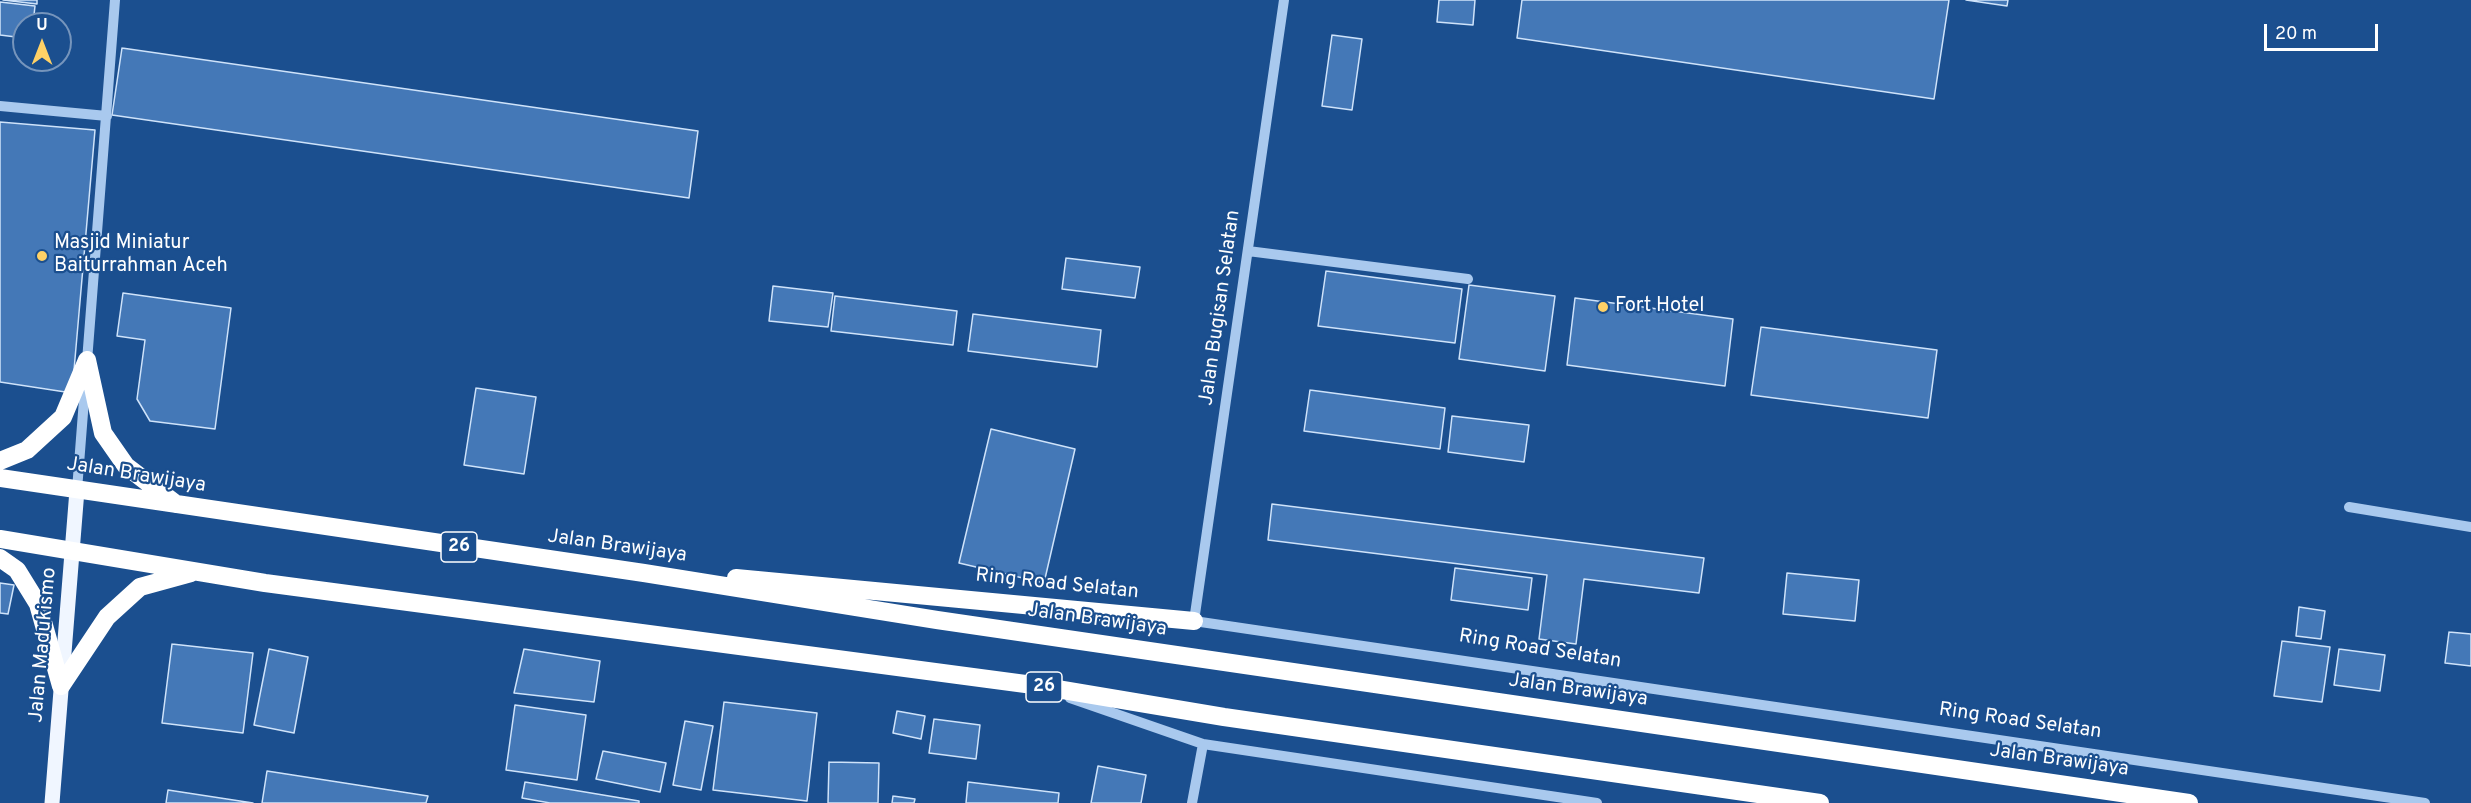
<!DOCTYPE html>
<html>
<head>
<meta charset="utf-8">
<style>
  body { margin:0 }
  #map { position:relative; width:2471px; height:803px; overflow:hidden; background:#1b4f8f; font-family:Overpass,sans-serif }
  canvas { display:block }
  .north { position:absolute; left:12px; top:12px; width:60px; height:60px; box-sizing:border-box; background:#1b4f8f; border:2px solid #7695bc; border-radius:50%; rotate:0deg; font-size:16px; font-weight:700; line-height:24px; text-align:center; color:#fff }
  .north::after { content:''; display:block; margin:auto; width:21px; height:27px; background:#ffd166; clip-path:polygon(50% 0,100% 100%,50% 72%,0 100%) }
  .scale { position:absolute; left:2264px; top:24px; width:114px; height:27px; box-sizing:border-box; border:3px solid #fff; border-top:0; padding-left:8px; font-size:18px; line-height:21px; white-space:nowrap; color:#fff; -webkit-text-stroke:4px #1b4f8f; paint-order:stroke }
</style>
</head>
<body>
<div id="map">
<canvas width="2471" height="803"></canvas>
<div class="north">U</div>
<div class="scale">20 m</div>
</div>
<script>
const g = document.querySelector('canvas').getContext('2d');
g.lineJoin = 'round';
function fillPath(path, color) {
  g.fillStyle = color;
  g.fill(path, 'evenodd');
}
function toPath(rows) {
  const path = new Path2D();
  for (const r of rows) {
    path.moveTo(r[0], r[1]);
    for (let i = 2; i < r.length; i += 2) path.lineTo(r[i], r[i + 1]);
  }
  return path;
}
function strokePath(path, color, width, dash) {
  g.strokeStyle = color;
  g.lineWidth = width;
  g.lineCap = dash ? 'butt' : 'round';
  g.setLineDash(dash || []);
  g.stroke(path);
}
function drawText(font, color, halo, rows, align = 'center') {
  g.font = font + ' Overpass,sans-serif';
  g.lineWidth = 4.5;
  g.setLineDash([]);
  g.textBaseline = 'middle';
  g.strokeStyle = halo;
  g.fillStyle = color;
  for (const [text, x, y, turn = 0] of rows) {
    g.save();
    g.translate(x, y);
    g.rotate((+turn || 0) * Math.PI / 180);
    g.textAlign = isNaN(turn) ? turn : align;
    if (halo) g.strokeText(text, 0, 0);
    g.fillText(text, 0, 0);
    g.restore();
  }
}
const building = toPath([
  [3,0,37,0,37,4,3,0],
  [1439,0,1475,0,1473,25,1437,22,1439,0],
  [1522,0,1949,0,1934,99,1517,38,1522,0],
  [1966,0,2008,0,2007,6,1966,0],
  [0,2,35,6,33,24,24,24,24,38,0,35,0,2],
  [1332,35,1362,39,1352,110,1322,106,1332,35],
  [122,48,698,131,689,198,112,115,122,48],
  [0,122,95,130,72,393,0,382,0,122],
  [1066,258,1140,267,1135,298,1062,289,1066,258],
  [1326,271,1462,289,1455,343,1318,326,1326,271],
  [1469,285,1555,296,1545,371,1459,359,1469,285],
  [773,286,833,293,828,327,769,321,773,286],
  [123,293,231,308,215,429,150,421,137,399,145,340,117,336,123,293],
  [835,296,957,311,953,345,831,331,835,296],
  [1575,298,1733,319,1725,386,1567,365,1575,298],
  [973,314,1101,330,1097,367,968,351,973,314],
  [1761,327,1937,350,1928,418,1751,395,1761,327],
  [476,388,536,397,524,474,464,465,476,388],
  [1310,390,1445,408,1440,449,1304,431,1310,390],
  [1452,416,1529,425,1524,462,1448,452,1452,416],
  [991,429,1075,449,1044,583,959,563,991,429],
  [1272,504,1704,558,1699,593,1584,579,1576,644,1539,639,1547,575,1268,540,1272,504],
  [1455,568,1532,578,1528,610,1451,600,1455,568],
  [1787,573,1859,580,1855,621,1783,614,1787,573],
  [0,583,14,585,8,614,0,613,0,583],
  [2299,607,2325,611,2321,639,2296,636,2299,607],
  [2449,632,2471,634,2471,666,2445,663,2449,632],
  [2282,641,2330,647,2322,702,2274,696,2282,641],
  [172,644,253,653,243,733,162,723,172,644],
  [269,649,308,657,294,733,254,725,269,649],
  [524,649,600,661,594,702,514,693,524,649],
  [2339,649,2385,655,2380,691,2334,685,2339,649],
  [724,702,817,713,807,801,713,790,724,702],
  [515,705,586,715,577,780,506,770,515,705],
  [897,711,925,716,921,739,893,733,897,711],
  [934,719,980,725,976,759,929,753,934,719],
  [685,721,713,726,701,790,673,785,685,721],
  [603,751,666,763,660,792,596,779,603,751],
  [829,762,879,763,878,803,828,803,829,762],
  [1098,766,1146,775,1141,803,1091,803,1098,766],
  [267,771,428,796,426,803,262,803,267,771],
  [525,782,639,801,639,803,550,803,522,798,525,782],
  [968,782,1059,793,1058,803,966,803,968,782],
  [168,790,253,803,166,803,168,790],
  [893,796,915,799,914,803,892,803,893,796]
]);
fillPath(building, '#4478b7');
strokePath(building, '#cfe3fa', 1.5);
strokePath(toPath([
  [1284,0,1194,621,2425,803],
  [0,106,107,116],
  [1248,251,1468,279],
  [77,490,115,0],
  [2349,507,2471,527],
  [1070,698,1203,744,1597,803],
  [1192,803,1203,744]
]), '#a9c9ee', 10);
strokePath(toPath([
  [52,803,77,490]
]), '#f0f6ff', 15);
strokePath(toPath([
  [87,360,103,433,126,466,176,504],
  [0,461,27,450,63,417,87,360],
  [0,478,644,573,937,620,2189,803],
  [0,539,265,583,1033,685,1224,717,1820,803],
  [0,558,17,570,38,604,61,686],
  [736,578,1194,621],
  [61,686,107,617,140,587,191,573]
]), '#fff', 18);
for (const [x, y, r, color] of [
  [42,256,6,"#ffd166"],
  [1603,307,6,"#ffd166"]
]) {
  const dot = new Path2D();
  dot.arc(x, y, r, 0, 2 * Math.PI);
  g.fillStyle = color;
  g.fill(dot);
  strokePath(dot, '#1b4f8f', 2);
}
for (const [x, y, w] of [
  [459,547,36],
  [1044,687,36]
]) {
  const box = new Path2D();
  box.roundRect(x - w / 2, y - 15, w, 30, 4.5);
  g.fillStyle = '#1b4f8f';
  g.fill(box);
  strokePath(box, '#fff', 1.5);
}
drawText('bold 18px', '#fff', null, [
  ["26",459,547],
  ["26",1044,687]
]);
drawText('20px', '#fff', '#1b4f8f', [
  ["Masjid Miniatur",54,244],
  ["Baiturrahman Aceh",54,267],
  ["Fort Hotel",1615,307]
], 'left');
drawText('20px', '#fff', '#1b4f8f', [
  ["Jalan Bugisan Selatan",1221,308,-82],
  ["Jalan Brawijaya",136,476,9],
  ["Jalan Brawijaya",617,547,8],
  ["Ring Road Selatan",1057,585,6],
  ["Jalan Brawijaya",1097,621,8],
  ["Jalan Madukismo",44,645,-85],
  ["Ring Road Selatan",1540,650,9],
  ["Jalan Brawijaya",1578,691,8],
  ["Ring Road Selatan",2020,722,8],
  ["Jalan Brawijaya",2059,761,8]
]);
</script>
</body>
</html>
